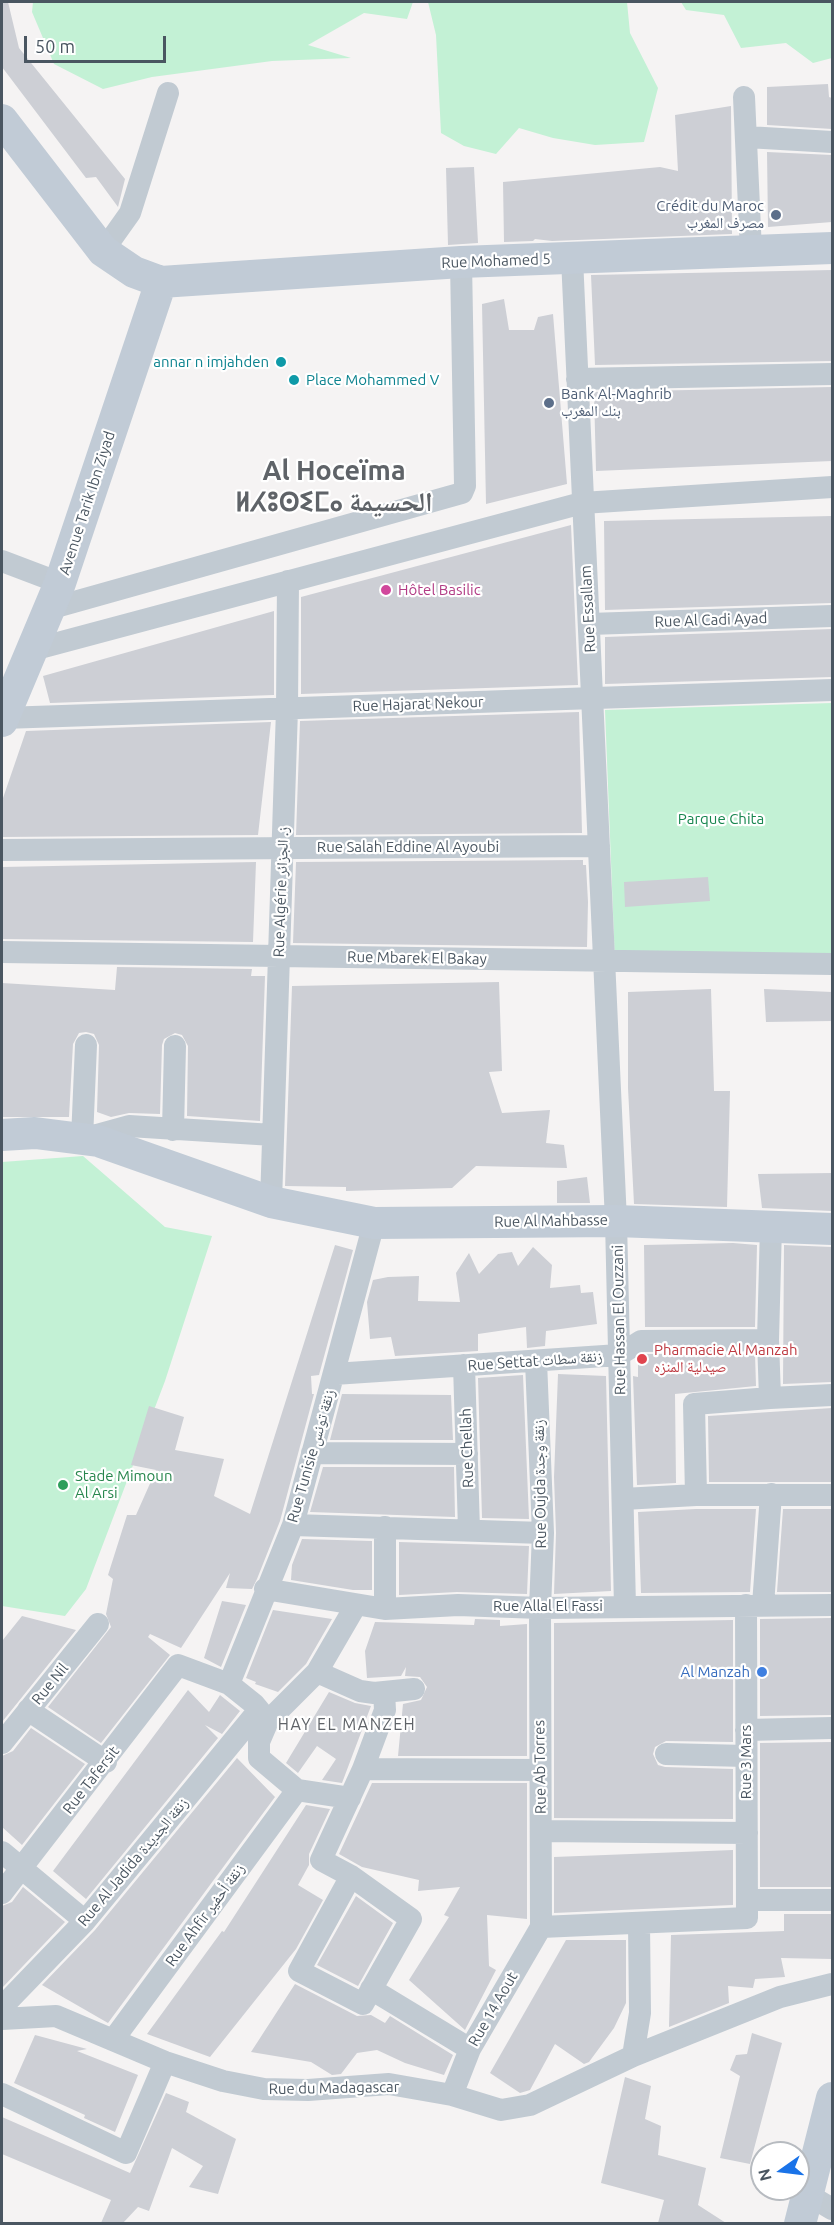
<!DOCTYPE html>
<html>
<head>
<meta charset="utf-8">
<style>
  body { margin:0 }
  #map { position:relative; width:834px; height:2225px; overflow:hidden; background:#f5f3f3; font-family:Ubuntu,sans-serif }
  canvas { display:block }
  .frame { position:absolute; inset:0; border:3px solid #4a5661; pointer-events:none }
  .north { position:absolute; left:750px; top:2141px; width:60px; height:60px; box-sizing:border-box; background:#fff; border:2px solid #b7bbc0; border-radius:50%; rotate:256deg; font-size:16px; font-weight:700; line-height:24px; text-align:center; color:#4a5661 }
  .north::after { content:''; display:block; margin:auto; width:21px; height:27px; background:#1a73e8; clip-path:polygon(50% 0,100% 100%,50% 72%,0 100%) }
  .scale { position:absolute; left:24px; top:36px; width:142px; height:27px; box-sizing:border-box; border:3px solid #4a5661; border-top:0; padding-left:8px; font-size:18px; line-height:21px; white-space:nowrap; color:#4a5661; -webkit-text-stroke:4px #fff; paint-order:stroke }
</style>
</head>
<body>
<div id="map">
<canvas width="834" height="2225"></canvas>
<div class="frame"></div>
<div class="north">N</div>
<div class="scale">50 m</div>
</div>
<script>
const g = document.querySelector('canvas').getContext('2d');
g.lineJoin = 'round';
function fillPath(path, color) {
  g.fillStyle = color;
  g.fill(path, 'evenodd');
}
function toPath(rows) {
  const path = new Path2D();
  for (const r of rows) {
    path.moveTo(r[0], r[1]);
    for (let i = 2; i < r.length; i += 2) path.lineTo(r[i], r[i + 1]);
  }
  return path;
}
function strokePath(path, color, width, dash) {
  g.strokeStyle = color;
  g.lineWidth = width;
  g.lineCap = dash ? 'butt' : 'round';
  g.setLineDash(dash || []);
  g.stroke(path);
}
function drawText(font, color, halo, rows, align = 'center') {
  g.font = font + ' Ubuntu,"Noto Naskh Arabic","Noto Sans Tifinagh",sans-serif';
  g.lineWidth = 4.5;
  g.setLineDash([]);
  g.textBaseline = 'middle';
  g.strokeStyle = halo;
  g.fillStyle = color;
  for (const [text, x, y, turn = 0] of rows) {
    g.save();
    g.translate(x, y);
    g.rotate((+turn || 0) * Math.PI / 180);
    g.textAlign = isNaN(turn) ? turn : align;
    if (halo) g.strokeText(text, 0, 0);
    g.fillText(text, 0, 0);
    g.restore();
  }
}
fillPath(toPath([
  [33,2,413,2,407,19,364,13,308,45,351,58,272,61,152,77,103,89,54,64,32,12],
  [428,2,627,2,630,33,658,88,644,142,595,145,553,138,519,128,496,154,464,146,441,133,436,35],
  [681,2,832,2,832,58,813,63,786,43,741,48,724,15,686,10],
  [832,703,832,962,615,963,605,710],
  [83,1156,165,1227,212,1236,165,1381,86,1589,65,1616,2,1606,2,1162]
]), '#c3f1d5');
fillPath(toPath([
  [2,2,8,2,19,48,125,179,118,207,96,177,86,178,2,67],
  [828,84,829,97,832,98,832,129,767,125,767,87],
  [731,106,732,234,552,241,535,239,533,241,504,242,503,182,660,167,678,171,675,115],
  [767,152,832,155,832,222,768,227],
  [474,167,478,243,448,245,446,168],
  [832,270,832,361,595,365,591,275],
  [504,299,509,330,534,330,538,317,553,314,567,484,486,504,482,304],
  [832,387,832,461,596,471,594,392],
  [832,516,832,603,605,610,604,521],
  [571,525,578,685,301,694,301,597],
  [274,611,274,695,50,703,43,676],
  [832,629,832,677,605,684,605,637],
  [579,712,582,833,296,835,300,721],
  [271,722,258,835,2,837,2,801,26,731],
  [583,860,583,865,586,865,588,902,587,947,293,943,296,862],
  [256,862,253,942,2,939,2,867],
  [708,877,710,901,625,907,624,882],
  [117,967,252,969,251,976,265,976,260,1121,187,1116,188,1046,182,1035,175,1033,164,1039,162,1045,160,1114,129,1113,111,1117,97,1112,99,1045,94,1034,86,1032,79,1033,73,1044,69,1117,2,1117,2,983,115,990],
  [499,982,502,1071,489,1072,502,1113,550,1110,546,1143,564,1145,567,1168,476,1166,452,1188,346,1191,346,1187,285,1186,292,986],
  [711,989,714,1091,730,1091,727,1207,634,1204,628,1088,628,992],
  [764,989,832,992,832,1021,766,1022],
  [832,1173,832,1211,762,1208,758,1174],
  [587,1177,590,1203,557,1203,557,1181],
  [733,1243,757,1245,755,1327,645,1327,644,1245],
  [335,1245,353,1250,319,1375,311,1376,312,1394,314,1394,280,1521,257,1579,252,1589,226,1588,230,1573,181,1648,150,1634,148,1637,170,1655,101,1743,48,1707,111,1627,106,1614,113,1579,108,1575,127,1515,136,1515,156,1470,131,1465,149,1406,184,1417,175,1450,224,1459,214,1496,250,1514],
  [784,1245,832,1247,832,1382,783,1384],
  [533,1247,552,1265,550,1288,580,1285,581,1293,593,1292,597,1324,546,1331,545,1346,527,1348,526,1327,478,1334,478,1351,395,1356,391,1337,370,1339,367,1302,373,1280,388,1277,419,1276,418,1301,460,1302,456,1273,469,1253,479,1274,498,1254,512,1252,518,1266],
  [645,1354,755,1354,756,1386,675,1394,676,1483,637,1485,633,1376,638,1377,638,1359],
  [558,1374,606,1376,611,1591,554,1594,556,1533,554,1477],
  [523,1375,529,1519,482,1518,478,1378],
  [342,1394,451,1395,453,1440,330,1440],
  [832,1408,832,1482,709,1482,708,1416],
  [323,1467,454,1467,455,1517,310,1512],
  [696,1509,756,1509,750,1592,641,1593,638,1512],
  [832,1509,832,1592,777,1592,783,1509],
  [302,1539,372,1541,372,1590,353,1590,291,1580,292,1565],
  [399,1542,529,1546,527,1594,457,1592,399,1595],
  [222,1601,246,1605,221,1667,204,1658],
  [273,1610,332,1619,306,1664,278,1692,255,1684,256,1682,246,1678],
  [22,1616,76,1630,2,1722,2,1641],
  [832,1618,832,1715,760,1716,760,1619],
  [475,1619,500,1620,500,1626,527,1624,527,1756,398,1756,403,1704,421,1700,427,1687,420,1677,405,1676,406,1667,401,1676,367,1678,365,1651,375,1622,474,1625],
  [733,1620,733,1742,666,1741,655,1747,653,1754,658,1765,665,1767,733,1769,733,1819,554,1818,554,1623],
  [188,1690,209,1712,220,1695,240,1711,222,1734,205,1725,218,1738,86,1899,53,1871],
  [329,1692,355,1703,371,1706,342,1783,322,1780,336,1759,317,1746,298,1773,286,1763],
  [31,1728,85,1764,22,1845,2,1827,2,1756,13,1751],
  [832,1742,832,1887,760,1887,760,1743],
  [237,1758,275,1797,108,2023,42,1985,95,1930],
  [372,1783,527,1783,527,1919,487,1915,489,1966,496,1970,465,2030,409,1980,449,1917,444,1915,460,1887,418,1891,419,1880,362,1867,339,1854],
  [306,1805,330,1809,309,1854,309,1865,298,1885,323,1900,296,1949,210,2057,147,2034,222,1931,224,1932],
  [733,1850,733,1905,554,1913,554,1857],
  [23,1887,65,1922,2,1988,2,1906,12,1902],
  [356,1896,393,1923,358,1986,317,1965],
  [832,1914,832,1959,781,1958,785,1977,755,1979,753,1988,728,1986,729,2003,669,2027,671,1935,784,1931,784,1914],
  [566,1940,626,1940,626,2003,614,2028,589,2062,584,2064,555,2044,530,2090,520,2093,490,2073],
  [295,1984,357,2016,371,2015,385,2023,390,2016,453,2055,444,2075,405,2063,377,2050,357,2053,341,2074,332,2075,311,2062,251,2052],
  [752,2033,782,2043,750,2164,720,2158,740,2076,730,2070,736,2055,747,2054],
  [35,2035,87,2049,77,2051,138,2075,115,2132,84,2118,85,2115,14,2083],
  [625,2077,651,2086,645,2119,661,2126,658,2155,706,2168,698,2205,726,2223,658,2223,664,2200,601,2183],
  [166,2093,189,2102,186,2112,236,2139,218,2194,189,2187,203,2166,172,2148,149,2211,138,2207,123,2223,101,2223,111,2200,2,2154,2,2117,130,2173]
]), '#cdcfd5');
strokePath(toPath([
  [744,97,751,251],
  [747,137,832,142],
  [103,251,130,213,168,93],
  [572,258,616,1221,625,1607],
  [577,379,832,374],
  [2,561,60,583],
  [49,609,462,493,465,486,461,262],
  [589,624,832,616],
  [32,650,582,503,832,487],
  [3,718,832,690],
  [2,850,599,846],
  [2,952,832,964],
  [86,1045,82,1139,129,1126,273,1135],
  [173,1130,175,1046],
  [271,1202,287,709,288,581],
  [464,1365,469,1530],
  [334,1374,619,1355,641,1341,768,1340],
  [770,1398,832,1395],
  [312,1453,467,1454],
  [696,1495,694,1404,770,1398,768,1340,771,1226],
  [623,1499,696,1495,832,1495],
  [293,1525,543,1533],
  [265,1589,385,1609,458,1605,540,1608,832,1605],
  [763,1605,771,1494],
  [385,1609,385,1527],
  [317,1672,360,1691,374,1693,414,1689],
  [229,1684,293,1525,374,1223],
  [28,1710,106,1762],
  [268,1721,317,1672,356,1605],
  [746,1730,832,1728],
  [2,1743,98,1624],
  [666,1754,746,1756],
  [363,1769,539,1770],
  [541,1831,747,1833],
  [2,1852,85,1921],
  [351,1876,299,1971,363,2004,411,1919,351,1876,321,1860,363,1769,385,1710,384,1692],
  [2,1893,178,1665,229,1684,254,1704,268,1721,259,1742,259,1758,297,1790,350,1798],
  [747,1900,832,1900],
  [541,1927,747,1918,746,1605],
  [371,1989,470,2049],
  [2,2007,85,1921,258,1711],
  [2,2019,56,2016,165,2062,223,2081,264,2089,308,2090,389,2084,452,2095,501,2110,530,2105,633,2056,780,1997,832,1984],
  [113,2040,297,1790],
  [633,2056,640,2013,639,1924],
  [2,2094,126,2153,165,2062],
  [452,2095,470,2049,541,1927,540,1608,543,1533,536,1361],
  [807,2194,832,2209]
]), '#c1cad2', 22);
strokePath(toPath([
  [2,120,103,251,134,272,161,282,461,262,832,248],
  [2,721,60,583,161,282],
  [2,1135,35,1133,98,1141,271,1202,374,1223,616,1221,832,1229],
  [800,2224,832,2098]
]), '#c1cbd6', 32);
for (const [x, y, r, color] of [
  [776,215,6,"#5c6f8a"],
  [281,362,6,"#0f9aa8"],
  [294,380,6,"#0f9aa8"],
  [549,403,6,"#5c6f8a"],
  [386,590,6,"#d1479c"],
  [642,1359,6,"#e0444e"],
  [63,1485,6,"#2e9e5b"],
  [762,1672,6,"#3f7fe0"]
]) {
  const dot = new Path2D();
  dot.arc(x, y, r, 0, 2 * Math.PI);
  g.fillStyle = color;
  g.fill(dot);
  strokePath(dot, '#fff', 2);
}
drawText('15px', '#4e5e75', '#fff', [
  ["Crédit du Maroc",764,206],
  ["مصرف المغرب",764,223],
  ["Bank Al-Maghrib",561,394,"left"],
  ["بنك المغرب",561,411,"left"]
], 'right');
drawText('15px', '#4a5661', '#fff', [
  ["Rue Mohamed 5",496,261,-2],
  ["Avenue Tarik Ibn Ziyad",87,503,-72],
  ["Rue Essallam",588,609,-93],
  ["Rue Al Cadi Ayad",711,620,-2],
  ["Rue Hajarat Nekour",418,704,-2],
  ["Rue Salah Eddine Al Ayoubi",408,847],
  ["Rue Algérie ز. الجزائر",281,892,-88],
  ["Rue Mbarek El Bakay",417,958,1],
  ["Rue Al Mahbasse",551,1221,-1],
  ["Rue Hassan El Ouzzani",619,1320,-91],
  ["Rue Settat زنقة سطات",535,1361,-4],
  ["Rue Chellah",467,1448,-92],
  ["Rue Tunisie زنقة تونس",311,1456,-74],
  ["Rue Oujda زنقة وجدة",540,1484,-91],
  ["Rue Allal El Fassi",548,1606],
  ["Rue Nil",50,1684,-51],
  ["Rue 3 Mars",746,1762,-90],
  ["Rue Ab Torres",540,1767,-91],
  ["Rue Tafersit",91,1780,-52],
  ["Rue Al Jadida زنقة الجديدة",133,1862,-50],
  ["Rue Ahfir زنقة أحفير",205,1915,-54],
  ["Rue 14 Aout",493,2009,-60],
  ["Rue du Madagascar",334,2088,-1]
]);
drawText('15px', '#0d838f', '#fff', [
  ["annar n imjahden",269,362],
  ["Place Mohammed V",306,380,"left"]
], 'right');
drawText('15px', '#b23c85', '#fff', [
  ["Hôtel Basilic",398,590]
], 'left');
drawText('15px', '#17864f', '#fff', [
  ["Parque Chita",721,819]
]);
drawText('15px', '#be3a42', '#fff', [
  ["Pharmacie Al Manzah",654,1350],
  ["صيدلية المنزه",654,1367]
], 'left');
drawText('15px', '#27864d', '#fff', [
  ["Stade Mimoun",75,1476],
  ["Al Arsi",75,1493]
], 'left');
drawText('15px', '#366cbe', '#fff', [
  ["Al Manzah",750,1672]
], 'right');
g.letterSpacing = '1.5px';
drawText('16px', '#5f6368', '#fff', [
  ["HAY EL MANZEH",347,1725]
]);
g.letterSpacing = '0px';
drawText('bold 27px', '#5f6368', '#fff', [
  ["Al Hoceïma",334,471],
  ["ⵍⵃⵓⵙⵉⵎⴰ الحسيمة",334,502]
]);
</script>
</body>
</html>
